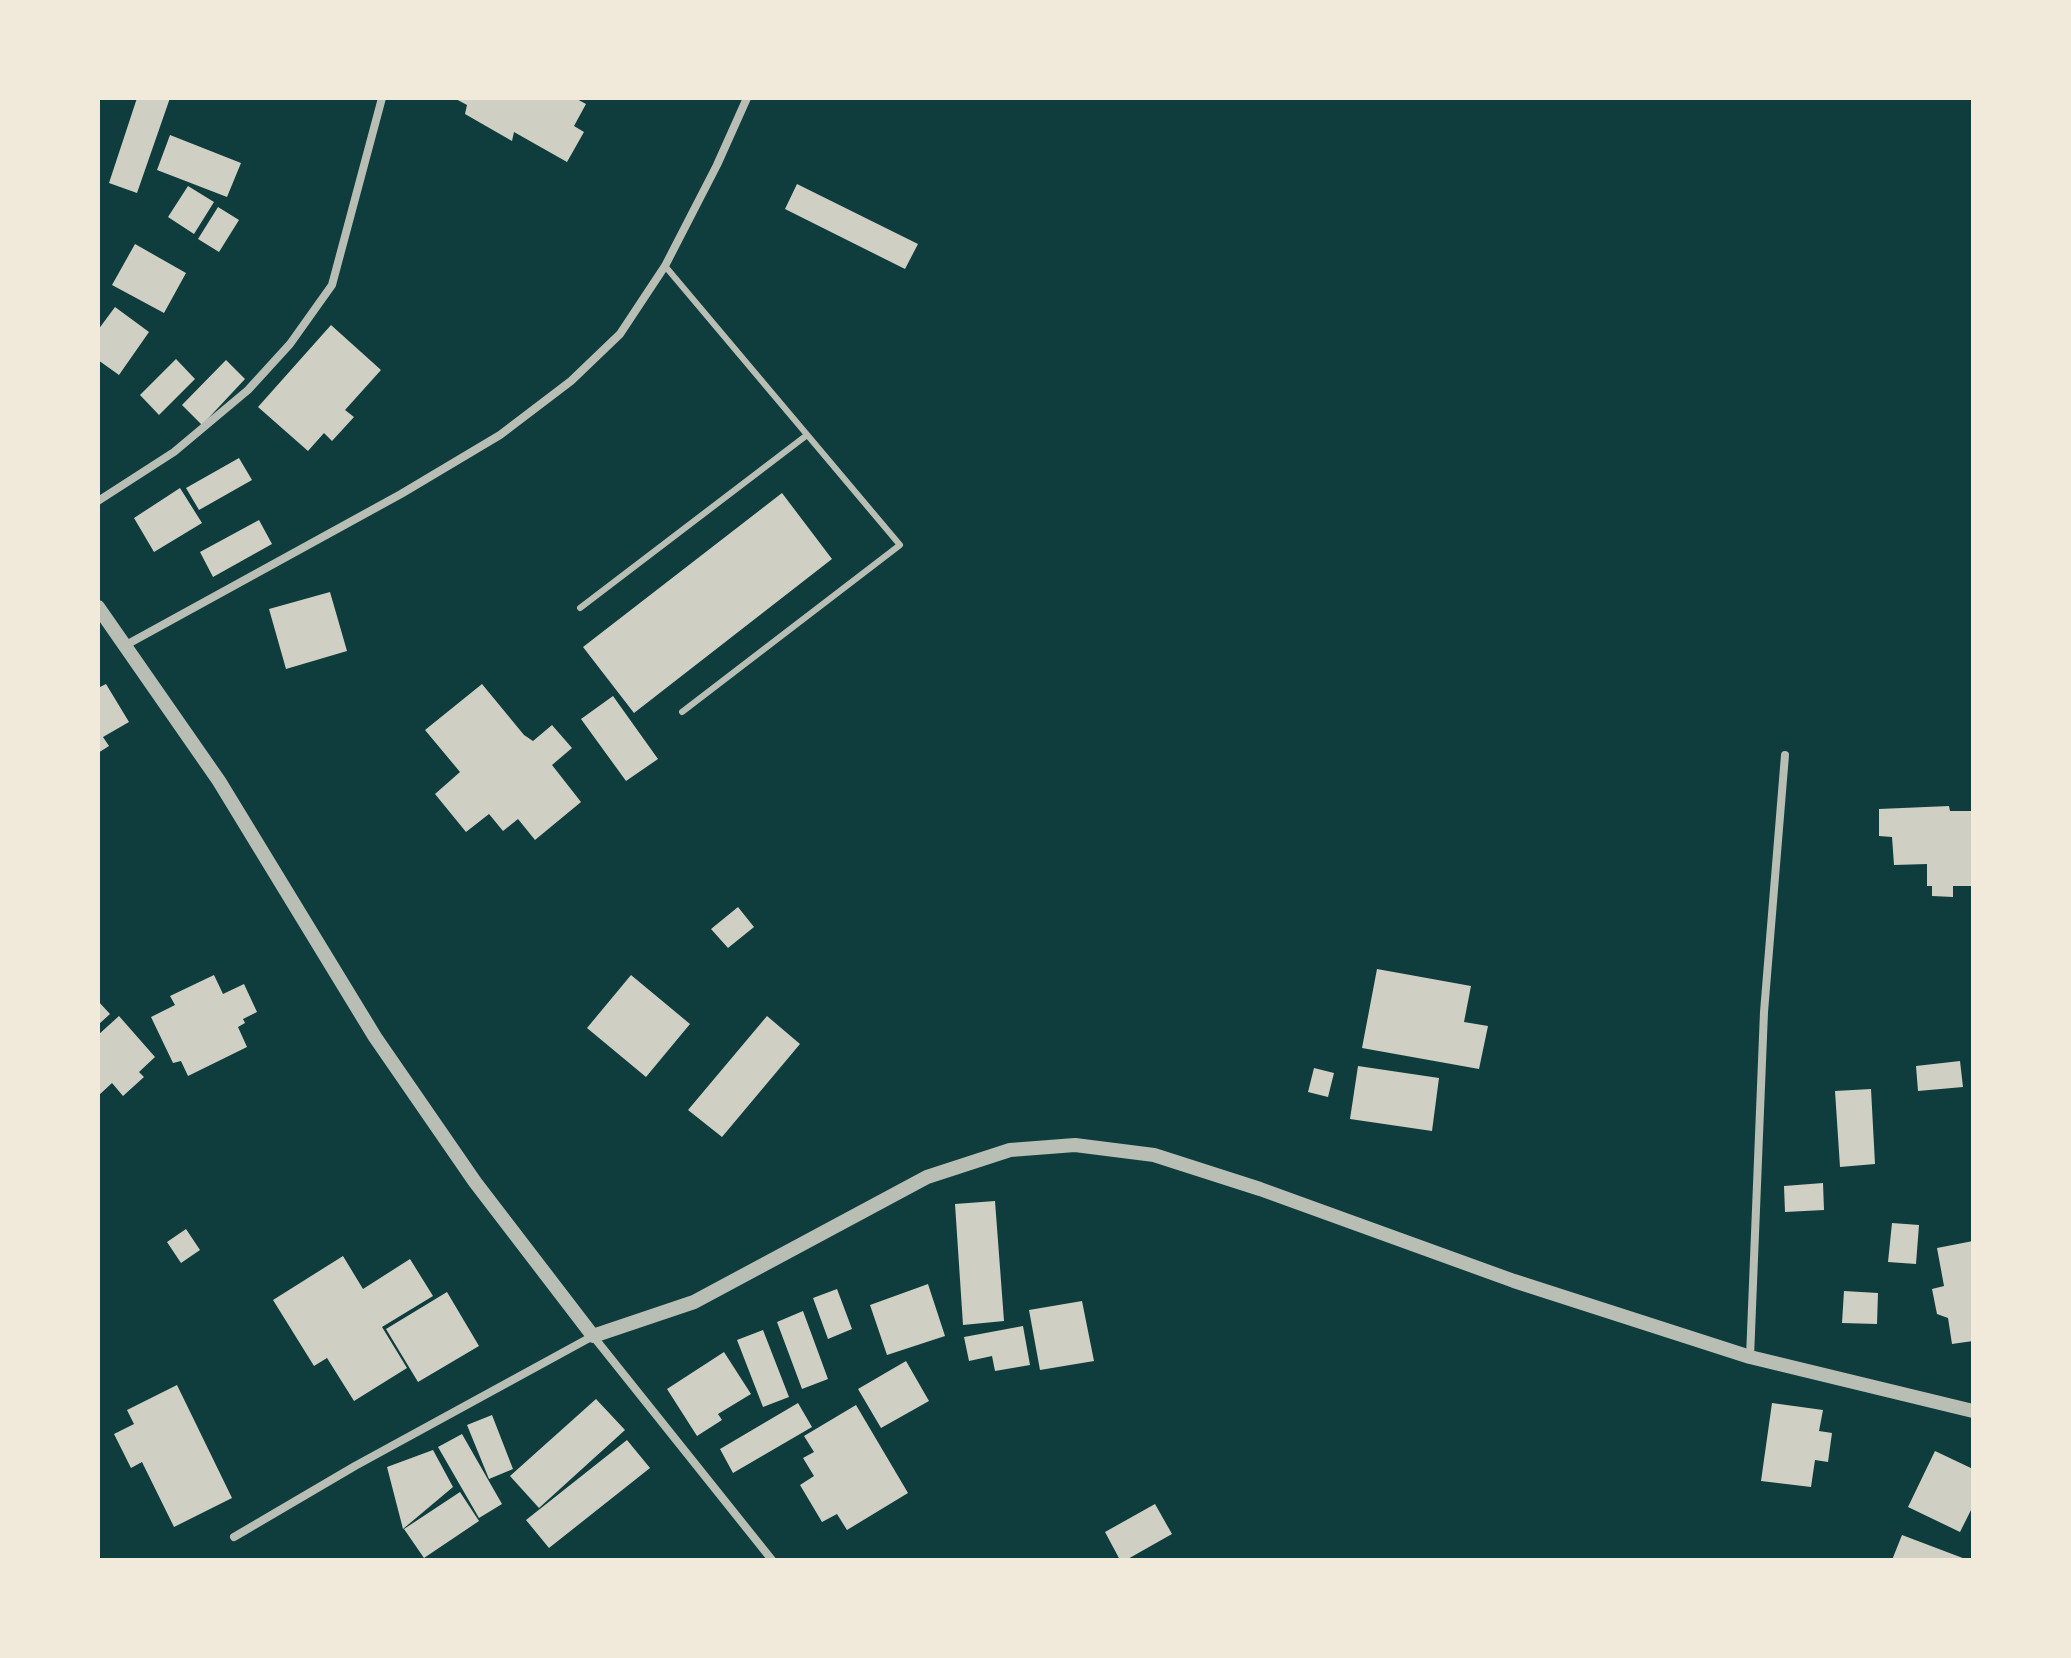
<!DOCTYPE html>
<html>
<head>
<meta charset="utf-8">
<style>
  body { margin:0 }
  #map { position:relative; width:2071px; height:1658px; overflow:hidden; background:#0f3d3e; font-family:"Sofia Sans Condensed",sans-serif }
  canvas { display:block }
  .frame { position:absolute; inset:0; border:100px solid #f1e9da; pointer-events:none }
</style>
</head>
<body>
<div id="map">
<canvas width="2071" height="1658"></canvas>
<div class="frame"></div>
</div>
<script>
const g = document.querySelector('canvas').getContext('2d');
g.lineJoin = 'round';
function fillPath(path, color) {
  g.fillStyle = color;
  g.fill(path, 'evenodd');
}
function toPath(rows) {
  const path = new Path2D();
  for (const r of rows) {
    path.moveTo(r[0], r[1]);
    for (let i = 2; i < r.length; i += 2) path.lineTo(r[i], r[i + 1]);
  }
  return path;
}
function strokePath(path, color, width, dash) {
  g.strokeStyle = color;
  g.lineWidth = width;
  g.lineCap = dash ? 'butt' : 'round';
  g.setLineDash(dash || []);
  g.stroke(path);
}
fillPath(toPath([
  [137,98,170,98,137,193,109,183],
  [454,98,575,98,586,104,574,126,584,132,567,162,514,132,512,141,465,114,467,105],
  [170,135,241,163,227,197,157,170],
  [797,184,918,244,905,269,785,209],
  [188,186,214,202,194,234,168,217],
  [218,207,239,220,219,252,198,239],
  [135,244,186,273,164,313,112,285],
  [115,307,149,332,119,375,98,360,98,330],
  [331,325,381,370,345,410,354,417,332,441,324,433,308,451,258,407],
  [176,359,195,379,159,415,140,395],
  [226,360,245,379,202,425,182,405],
  [239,458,252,480,199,510,186,488],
  [180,488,202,523,154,552,134,518],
  [782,493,832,559,634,713,583,647],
  [259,520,272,544,213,577,200,552],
  [330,592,347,651,286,669,269,609],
  [106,684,129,722,103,737,109,746,98,753,98,688],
  [482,684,524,735,533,741,552,725,572,748,552,765,581,802,535,840,518,819,503,831,489,814,466,832,435,794,460,772,425,730],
  [613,696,658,759,626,781,581,719],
  [1949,806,1950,811,1973,811,1973,886,1953,886,1953,897,1932,896,1932,886,1927,886,1927,864,1894,865,1892,837,1879,836,1879,809],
  [738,907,754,927,728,948,711,929],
  [1377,969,1471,986,1464,1022,1488,1026,1479,1069,1362,1048],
  [214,975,223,994,244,984,257,1012,243,1019,245,1023,238,1027,247,1047,188,1076,181,1061,173,1063,151,1017,175,1005,170,996],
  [631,975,690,1024,646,1077,587,1028],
  [98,1001,110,1014,98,1025],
  [119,1016,155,1057,139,1072,144,1077,123,1096,112,1083,98,1096,98,1035],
  [767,1016,800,1044,722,1137,688,1110],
  [1960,1061,1963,1087,1918,1091,1916,1066],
  [1358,1066,1439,1078,1432,1131,1350,1119],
  [1314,1068,1334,1073,1328,1097,1308,1092],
  [1871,1089,1875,1164,1840,1167,1835,1091],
  [1823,1183,1824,1210,1785,1212,1784,1186],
  [995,1201,1004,1321,963,1325,955,1204],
  [1892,1223,1919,1225,1916,1264,1888,1262],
  [186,1229,200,1250,181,1263,167,1242],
  [1973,1241,1973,1341,1952,1344,1948,1318,1937,1314,1932,1289,1944,1286,1937,1248],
  [343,1256,363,1289,410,1259,433,1296,382,1327,407,1368,354,1401,327,1358,314,1366,273,1300],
  [928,1284,945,1336,887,1355,870,1305],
  [837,1289,852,1329,828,1339,813,1298],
  [1844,1291,1878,1293,1877,1324,1842,1323],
  [447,1292,479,1346,418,1382,386,1329],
  [1082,1301,1094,1361,1040,1370,1029,1310],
  [803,1311,828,1379,802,1389,777,1322],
  [1023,1326,1030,1365,995,1371,992,1356,969,1361,964,1337],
  [763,1330,789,1397,763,1407,737,1340],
  [724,1352,751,1394,718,1414,722,1420,697,1436,667,1389],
  [906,1361,929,1401,881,1428,858,1389],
  [177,1385,232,1498,174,1527,142,1462,131,1468,114,1434,134,1424,127,1410],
  [596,1399,625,1430,539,1508,510,1476],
  [798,1403,812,1427,733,1473,720,1449],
  [1772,1403,1823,1410,1819,1431,1832,1433,1828,1462,1815,1460,1811,1487,1761,1481],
  [856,1405,908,1493,847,1530,837,1514,822,1522,800,1485,814,1476,803,1458,814,1452,804,1436],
  [492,1415,513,1469,489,1479,467,1425],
  [462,1434,502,1504,479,1518,438,1447],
  [627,1440,650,1468,549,1548,526,1520],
  [433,1450,453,1487,403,1529,387,1467],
  [1935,1451,1973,1469,1973,1506,1960,1532,1908,1507],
  [460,1492,479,1521,424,1558,404,1529],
  [1155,1504,1172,1534,1126,1560,1120,1560,1105,1532],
  [1902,1535,1968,1560,1892,1560]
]), '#cfcfc3');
strokePath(toPath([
  [665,266,900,545,682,712],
  [580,608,807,435]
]), '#b8beb3', 6);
strokePath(toPath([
  [98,501,174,452,248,390,290,344,332,285,382,98],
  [126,645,401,494,500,435,571,381,620,334,665,266,717,165,747,98],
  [1750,1357,1764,1012,1785,755],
  [234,1537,355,1466,593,1336,772,1560]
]), '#b8beb3', 8);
strokePath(toPath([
  [98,607,219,781,375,1037,475,1182,593,1336,694,1302,927,1177,1010,1150,1075,1145,1154,1155,1260,1189,1514,1281,1750,1357,1973,1411]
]), '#b8beb3', 14);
</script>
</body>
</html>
